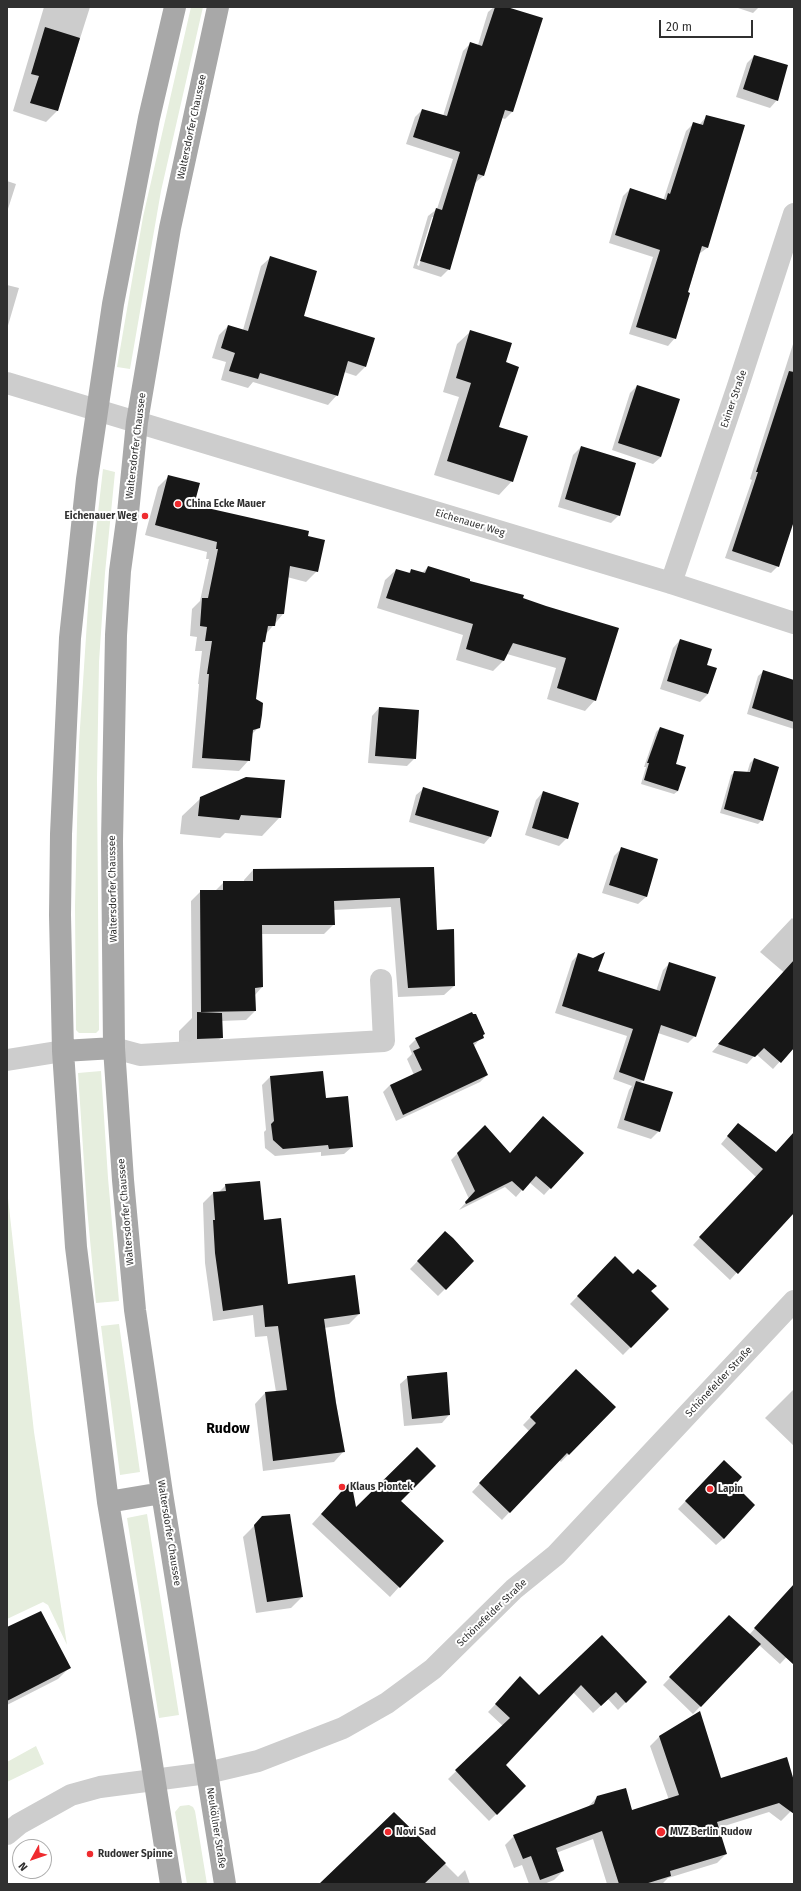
<!DOCTYPE html>
<html>
<head>
<meta charset="utf-8">
<style>
  body { margin:0 }
  #map { position:relative; width:801px; height:1891px; overflow:hidden; background:#fff; font-family:"Fira Sans",sans-serif }
  canvas { display:block }
  .frame { position:absolute; inset:0; border:8px solid #303030; pointer-events:none }
  .north { position:absolute; left:12px; top:1839px; width:40px; height:40px; box-sizing:border-box; background:#fff; border:1px solid #acacac; border-radius:50%; rotate:230deg; font-size:11px; font-weight:700; line-height:16px; text-align:center; color:#303030 }
  .north::after { content:''; display:block; margin:auto; width:14px; height:18px; background:#ef2b2f; clip-path:polygon(50% 0,100% 100%,50% 72%,0 100%) }
  .scale { position:absolute; left:659px; top:20px; width:94px; height:18px; box-sizing:border-box; border:2px solid #303030; border-top:0; padding-left:5px; font-size:12px; line-height:14px; white-space:nowrap; color:#303030; -webkit-text-stroke:3px #fff; paint-order:stroke }
</style>
</head>
<body>
<div id="map">
<canvas width="801" height="1891"></canvas>
<div class="frame"></div>
<div class="north">N</div>
<div class="scale">20 m</div>
</div>
<script>
const g = document.querySelector('canvas').getContext('2d');
g.lineJoin = 'round';
function fillPath(path, color) {
  g.fillStyle = color;
  g.fill(path, 'evenodd');
}
function toPath(rows) {
  const path = new Path2D();
  for (const r of rows) {
    path.moveTo(r[0], r[1]);
    for (let i = 2; i < r.length; i += 2) path.lineTo(r[i], r[i + 1]);
  }
  return path;
}
function strokePath(path, color, width, dash) {
  g.strokeStyle = color;
  g.lineWidth = width;
  g.lineCap = dash ? 'butt' : 'round';
  g.setLineDash(dash || []);
  g.stroke(path);
}
function drawText(font, color, halo, rows, align = 'center') {
  g.font = font + ' "Fira Sans",sans-serif';
  g.lineWidth = 4;
  g.setLineDash([]);
  g.textBaseline = 'middle';
  g.strokeStyle = halo;
  g.fillStyle = color;
  for (const [text, x, y, turn = 0] of rows) {
    g.save();
    g.translate(x, y);
    g.rotate((+turn || 0) * Math.PI / 180);
    g.textAlign = isNaN(turn) ? turn : align;
    if (halo) g.strokeText(text, 0, 0);
    g.fillText(text, 0, 0);
    g.restore();
  }
}
fillPath(toPath([
  [191,7,203,7,161,191,130,369,117,367,143,217],
  [103,469,115,472,105,573,99,662,97,779,99,1030,96,1033,79,1033,76,1030,75,906,79,743,89,591],
  [101,1071,108,1178,119,1301,96,1303,87,1208,78,1073],
  [7,1189,34,1432,67,1645,48,1605,43,1602,7,1619],
  [119,1324,140,1472,120,1475,101,1326],
  [147,1514,179,1715,159,1718,127,1518],
  [36,1746,44,1764,7,1782,7,1762],
  [189,1805,193,1807,195,1811,207,1884,187,1884,175,1812,180,1806]
]), '#e6eede');
fillPath(toPath([
  [44,7,90,7,57,111,46,122,13,111],
  [494,7,503,7,512,112,505,119,502,118,483,176,475,183,449,269,441,277,413,268,428,216,437,209,453,159,406,144,415,117,422,110,443,116,463,51,471,43,478,45,488,12],
  [432,217,434,217,419,266,417,265],
  [735,7,759,7,753,13],
  [754,56,777,100,770,108,736,97,747,63],
  [707,116,707,248,699,254,675,338,668,346,629,334,653,257,609,243,623,196,630,189,663,200,664,198,686,131,693,124,699,125],
  [7,181,16,184,7,212],
  [271,257,303,317,365,367,356,376,344,372,337,395,328,405,253,382,248,388,221,380,226,362,212,358,219,335,228,326,243,330,261,266],
  [7,285,19,288,7,329],
  [471,331,505,363,498,428,512,481,499,495,434,475,459,397,443,392,457,344],
  [794,341,794,494,778,566,771,573,725,558,752,480,750,479],
  [637,386,661,457,653,464,612,450,630,393],
  [581,447,619,515,611,523,558,507,573,455],
  [169,476,193,505,307,537,317,571,306,582,287,577,283,614,266,634,265,642,261,645,255,700,259,727,251,735,249,760,239,771,192,768,199,684,198,684,202,651,195,651,197,637,190,636,192,609,200,601,209,559,206,559,207,552,145,535,158,487],
  [428,567,546,607,595,700,585,711,547,699,556,668,507,654,504,660,493,671,456,660,463,635,377,608,385,580,396,570,408,574,411,570,422,573],
  [680,640,705,665,708,694,700,702,660,689,673,648],
  [764,671,794,681,794,729,747,714,758,676],
  [379,708,415,758,407,766,368,763,372,716],
  [660,728,678,791,674,794,641,784,646,767,644,767,656,732],
  [754,759,762,820,758,824,720,813,731,775,735,772,747,773,750,763],
  [423,789,490,837,484,844,409,822,416,795],
  [543,792,567,838,559,846,525,835,536,800],
  [201,798,280,817,262,836,225,833,220,838,180,834,182,816],
  [622,848,656,860,646,897,638,904,602,893,614,856],
  [433,868,436,931,454,986,444,995,398,997,391,907,333,910,334,924,324,934,262,934,262,987,255,995,255,1011,246,1020,221,1021,222,1037,203,1056,179,1057,179,1031,192,1018,191,901,201,891,215,891,224,882,244,882,244,880,253,870],
  [792,918,794,920,794,981,760,952],
  [579,954,597,972,656,991,663,970,670,963,695,1036,688,1043,658,1033,643,1080,640,1083,659,1131,651,1139,617,1128,629,1090,632,1086,613,1079,627,1036,555,1013,572,961],
  [754,1006,794,1043,794,1046,773,1069,756,1054,747,1064,712,1052],
  [484,1034,474,1046,487,1075,480,1082,396,1121,383,1092,390,1085,414,1075,407,1059,412,1054,409,1046,416,1039],
  [322,1072,325,1099,352,1147,344,1154,321,1156,321,1152,275,1156,265,1148,264,1132,266,1130,262,1085,270,1077],
  [485,1126,510,1154,582,1153,544,1195,529,1182,516,1197,505,1187,459,1210,469,1199,451,1160],
  [731,1132,776,1153,794,1134,794,1209,730,1280,693,1245,756,1177,721,1144],
  [226,1185,263,1221,287,1285,359,1314,349,1324,324,1328,344,1451,334,1462,263,1471,255,1404,265,1393,276,1392,267,1336,255,1337,253,1315,213,1321,205,1263,203,1203,213,1193,218,1193],
  [445,1233,473,1261,438,1296,410,1269],
  [608,1265,650,1291,668,1309,623,1355,570,1304],
  [576,1370,614,1407,561,1462,559,1460,502,1520,472,1492,529,1431,523,1425],
  [408,1377,449,1415,442,1423,404,1426,400,1384],
  [794,1389,794,1446,765,1418],
  [716,1469,733,1485,724,1538,716,1545,678,1509],
  [341,1492,355,1509,399,1501,399,1587,390,1597,312,1524],
  [263,1517,302,1597,291,1608,256,1613,243,1537],
  [794,1585,794,1649,780,1664,759,1645,693,1714,663,1685,721,1624,749,1635],
  [7,1628,69,1668,58,1679,7,1705],
  [602,1636,646,1682,618,1710,608,1699,593,1713,573,1692,505,1765,517,1794,489,1821,448,1779,503,1726,488,1712,513,1686,539,1697],
  [659,1737,720,1779,794,1784,794,1801,790,1812,781,1821,769,1812,718,1828,726,1854,717,1863,668,1878,662,1884,607,1884,593,1839,556,1853,563,1871,554,1880,544,1884,529,1884,522,1865,514,1868,505,1845,514,1836,588,1807,597,1797,632,1811,669,1800,650,1746],
  [394,1813,458,1877,465,1870,470,1884,320,1884]
]), '#0003');
fillPath(toPath([
  [495,7,507,7,543,18,513,112,505,110,484,176,478,174,450,270,420,261,436,208,442,210,460,152,413,137,422,109,447,116,470,42,482,46],
  [45,27,80,38,58,111,30,103,39,76,31,74],
  [754,55,788,65,778,101,743,89],
  [706,115,745,125,708,248,702,246,688,292,690,293,676,339,636,327,660,250,615,235,630,188,666,200,668,193,670,194,693,122,703,125],
  [270,256,317,271,304,316,375,338,366,367,348,361,338,396,260,373,258,379,229,371,235,353,221,348,228,325,248,331],
  [470,330,512,343,506,362,519,367,499,427,528,436,513,482,447,461,471,383,456,378],
  [789,371,794,372,794,521,779,567,732,551,758,472,756,472],
  [637,385,680,399,661,457,618,443],
  [581,446,636,463,620,516,565,499],
  [168,475,200,483,194,505,309,531,308,536,325,540,318,572,290,566,284,614,277,614,275,626,268,626,265,642,263,642,256,699,263,703,262,715,260,728,253,730,250,761,202,758,209,674,207,674,212,641,205,641,207,627,200,626,202,598,208,598,218,549,216,549,217,542,155,525],
  [428,566,470,579,470,581,524,595,523,598,546,606,619,628,596,701,557,688,566,658,513,643,504,661,466,649,473,624,386,598,396,569,410,573,411,569,425,573],
  [680,639,712,649,707,665,717,668,708,694,667,681],
  [763,670,794,680,794,722,752,708],
  [379,707,419,710,416,759,375,756],
  [660,727,684,735,676,764,686,767,678,791,644,780,649,763,647,763],
  [754,758,779,767,763,821,724,809,734,771,750,772],
  [246,777,285,780,281,818,241,815,239,820,198,816,200,797],
  [423,787,499,811,491,837,415,815],
  [543,791,579,803,568,839,532,828],
  [621,847,658,859,647,897,609,885],
  [434,867,437,930,454,929,455,986,408,988,400,898,334,901,335,925,262,925,263,987,255,988,256,1011,201,1012,200,890,223,890,223,881,253,881,253,869],
  [605,952,598,971,660,991,669,962,716,977,696,1037,661,1025,644,1081,619,1072,633,1029,562,1006,578,953,593,958],
  [794,960,794,1048,781,1063,764,1048,755,1057,718,1044],
  [197,1012,222,1013,223,1038,197,1039],
  [472,1012,473,1014,476,1014,485,1034,483,1035,484,1038,473,1043,488,1075,403,1115,390,1085,422,1070,413,1051,420,1048,415,1038],
  [323,1071,326,1098,348,1096,353,1147,329,1149,328,1145,283,1149,273,1140,271,1124,274,1121,270,1076],
  [636,1081,673,1092,660,1132,624,1120],
  [543,1116,584,1153,551,1189,536,1176,523,1191,512,1181,466,1204,465,1202,475,1191,457,1153,485,1125,510,1153],
  [738,1123,776,1152,794,1132,794,1213,738,1274,699,1237,763,1169,727,1136],
  [260,1181,264,1220,281,1218,288,1284,355,1275,360,1314,324,1319,336,1403,345,1452,273,1461,265,1392,287,1390,278,1326,265,1327,263,1305,223,1311,215,1253,213,1220,215,1220,213,1192,226,1191,225,1184],
  [445,1231,453,1238,474,1261,446,1290,417,1261],
  [615,1256,633,1274,638,1269,657,1286,651,1291,669,1309,631,1348,577,1296],
  [576,1369,616,1407,569,1455,567,1453,510,1513,479,1483,536,1423,530,1417],
  [447,1372,450,1415,412,1419,407,1376],
  [417,1447,436,1466,401,1501,444,1541,400,1588,321,1514,351,1481,356,1507],
  [724,1460,742,1477,735,1485,755,1505,724,1539,685,1501],
  [290,1514,303,1597,267,1602,254,1525,262,1516],
  [794,1584,794,1665,754,1628],
  [41,1611,71,1668,7,1701,7,1627],
  [729,1615,761,1644,701,1707,669,1677],
  [602,1635,647,1682,626,1703,616,1692,601,1706,581,1685,506,1765,526,1786,497,1815,455,1770,510,1718,495,1704,520,1676,539,1695],
  [700,1711,721,1778,787,1757,794,1781,794,1814,779,1803,717,1822,727,1854,670,1871,671,1876,645,1884,619,1884,602,1831,556,1848,564,1871,540,1880,531,1856,523,1859,513,1835,594,1804,597,1796,626,1788,632,1810,679,1795,659,1736],
  [394,1812,446,1863,424,1884,319,1884]
]), '#171717');
strokePath(toPath([
  [7,383,671,583,794,623],
  [671,583,737,389,794,214],
  [114,1048,140,1055,384,1041,381,980],
  [7,1060,63,1051],
  [7,1834,19,1824,71,1795,100,1787,207,1773,258,1761,343,1728,387,1703,433,1669,514,1589,556,1555,794,1301]
]), '#cdcdcd', 22);
strokePath(toPath([
  [218,7,170,228,137,422,128,513,120,571,116,635,112,841,114,1048,123,1180,135,1310,162,1493,225,1884],
  [63,1051,114,1048],
  [108,1502,162,1493],
  [171,1884,147,1733,108,1502,76,1247,63,1051,60,915,61,834,70,638,87,479,113,304,149,118,175,7]
]), '#a8a8a8', 22);
for (const [x, y, r, color] of [
  [178,504,4,"#ef2b2f"],
  [145,516,4,"#ef2b2f"],
  [342,1487,4,"#ef2b2f"],
  [710,1489,4,"#ef2b2f"],
  [388,1832,4,"#ef2b2f"],
  [661,1832,5,"#ef2b2f"],
  [90,1854,4,"#ef2b2f"]
]) {
  const dot = new Path2D();
  dot.arc(x, y, r, 0, 2 * Math.PI);
  g.fillStyle = color;
  g.fill(dot);
  strokePath(dot, '#fff', 1.5);
}
drawText('10px', '#303030', '#fff', [
  ["Waltersdorfer Chaussee",192,127,-78],
  ["Exiner Straße",734,399,-71],
  ["Waltersdorfer Chaussee",136,446,-83],
  ["Eichenauer Weg",470,523,17],
  ["Waltersdorfer Chaussee",113,889,-91],
  ["Waltersdorfer Chaussee",126,1212,-95],
  ["Schönefelder Straße",719,1382,-47],
  ["Waltersdorfer Chaussee",169,1533,81],
  ["Schönefelder Straße",492,1613,-44],
  ["Neuköllner Straße",216,1828,81]
]);
drawText('bold 10px', '#303030', '#fff', [
  ["China Ecke Mauer",186,504],
  ["Eichenauer Weg",137,516,"right"],
  ["Klaus Piontek",350,1487],
  ["Lapin",718,1489],
  ["Novi Sad",396,1832],
  ["MVZ Berlin Rudow",670,1832],
  ["Rudower Spinne",98,1854]
], 'left');
drawText('bold 14px', '#000', '#fff', [
  ["Rudow",228,1429]
]);
</script>
</body>
</html>
